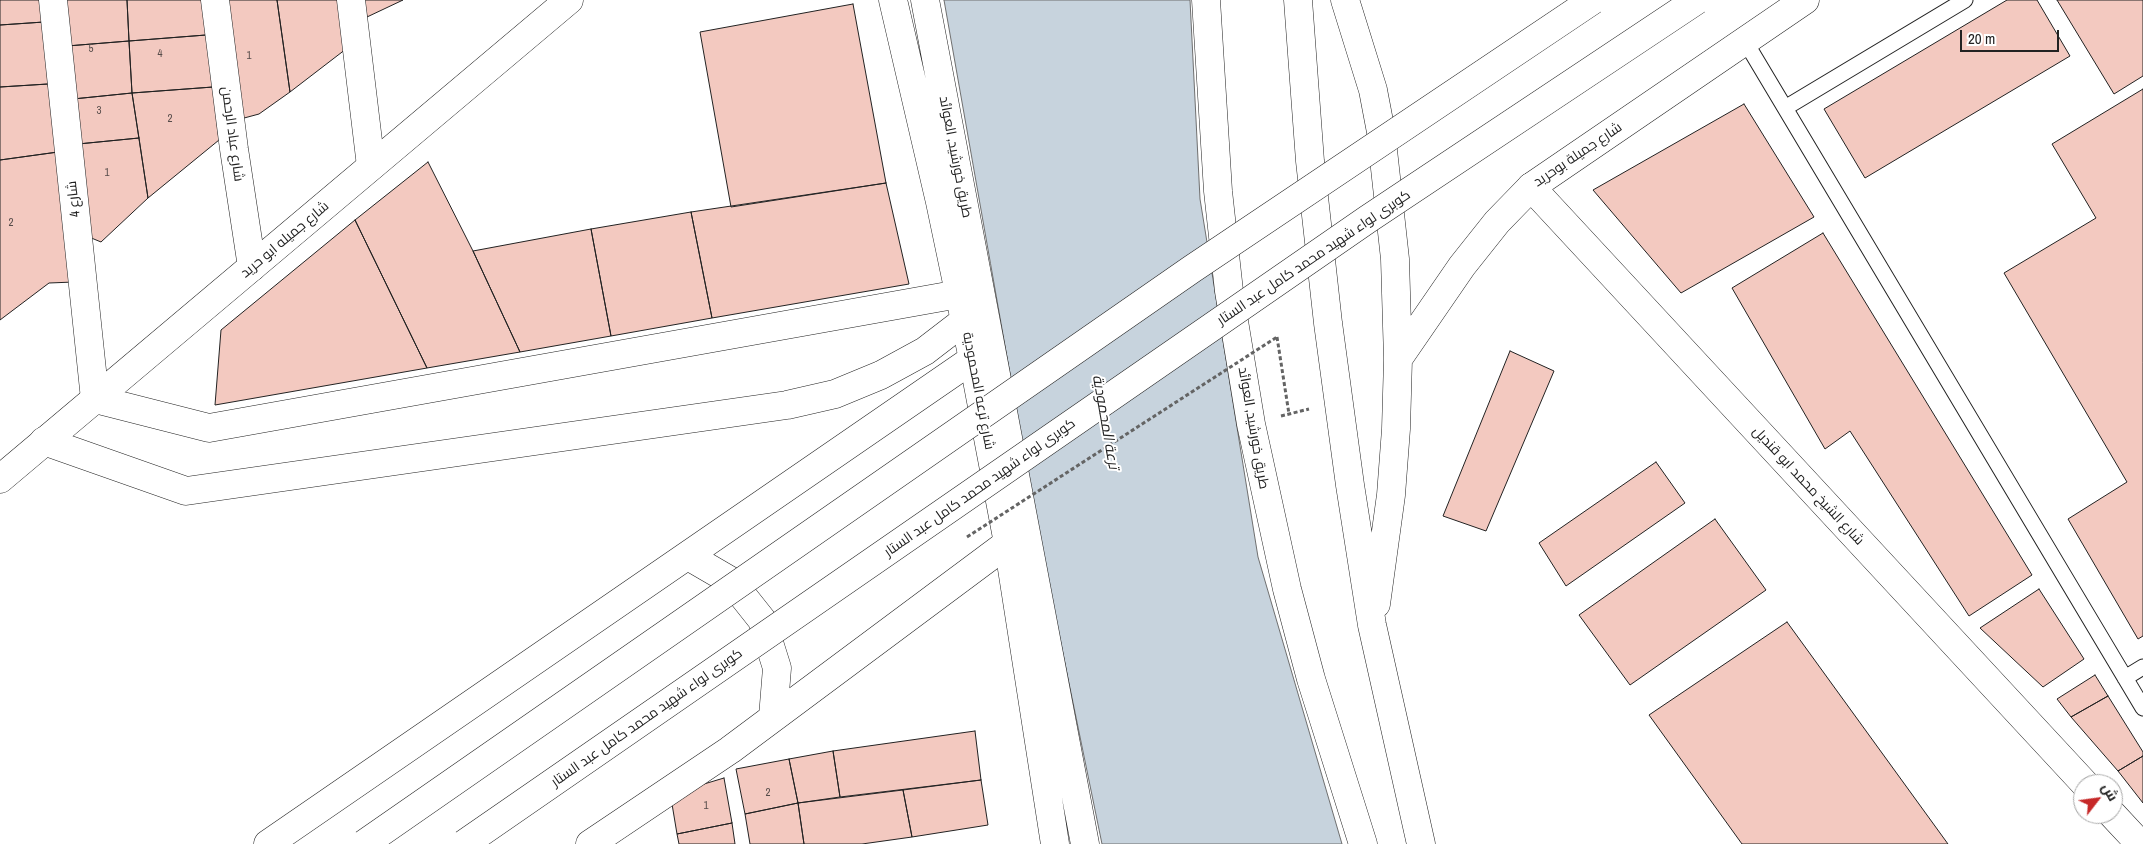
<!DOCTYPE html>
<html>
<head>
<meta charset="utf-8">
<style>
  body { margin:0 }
  #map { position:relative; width:2143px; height:844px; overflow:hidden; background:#fff; font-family:"Archivo Narrow",Cairo,sans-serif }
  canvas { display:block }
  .north { position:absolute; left:2073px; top:774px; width:50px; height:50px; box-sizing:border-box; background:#fff; border:1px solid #a7a7a7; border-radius:50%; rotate:60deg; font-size:14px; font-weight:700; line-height:20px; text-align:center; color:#222 }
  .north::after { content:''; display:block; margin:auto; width:18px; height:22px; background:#c62828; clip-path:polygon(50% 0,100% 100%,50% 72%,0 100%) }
  .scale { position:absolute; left:1960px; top:30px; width:99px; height:22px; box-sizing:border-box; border:2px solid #222; border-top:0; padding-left:6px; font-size:15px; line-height:18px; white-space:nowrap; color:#222; -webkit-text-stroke:4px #fff; paint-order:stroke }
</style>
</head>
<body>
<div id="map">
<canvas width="2143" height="844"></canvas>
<div class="north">ش</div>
<div class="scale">20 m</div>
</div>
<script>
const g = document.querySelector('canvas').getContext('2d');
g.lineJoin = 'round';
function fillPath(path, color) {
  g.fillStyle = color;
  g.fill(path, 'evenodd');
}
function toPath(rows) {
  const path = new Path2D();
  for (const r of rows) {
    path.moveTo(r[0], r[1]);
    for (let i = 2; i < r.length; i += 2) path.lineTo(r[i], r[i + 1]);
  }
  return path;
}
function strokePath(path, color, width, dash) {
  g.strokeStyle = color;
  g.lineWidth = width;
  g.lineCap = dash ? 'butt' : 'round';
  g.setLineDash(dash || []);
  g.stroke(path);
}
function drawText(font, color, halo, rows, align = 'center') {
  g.font = font + ' "Archivo Narrow",Cairo,sans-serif';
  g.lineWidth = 4;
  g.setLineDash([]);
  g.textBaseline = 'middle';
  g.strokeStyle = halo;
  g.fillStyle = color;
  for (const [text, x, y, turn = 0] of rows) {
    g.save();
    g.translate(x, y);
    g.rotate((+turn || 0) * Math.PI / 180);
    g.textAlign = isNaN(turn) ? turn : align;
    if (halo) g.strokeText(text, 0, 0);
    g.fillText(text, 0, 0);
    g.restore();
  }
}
const water = toPath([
  [944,0,1190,0,1200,199,1258,557,1342,844,1102,844,1037,527,944,0]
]);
fillPath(water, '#c7d3dd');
strokePath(water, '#6f6f6f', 1);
const building = toPath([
  [0,0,41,0,44,22,0,25,0,0],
  [61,0,127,0,129,41,67,46,61,0],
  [127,0,203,0,206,35,129,41,127,0],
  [219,0,277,0,290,92,259,114,233,121,219,0],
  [277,0,339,0,346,49,290,92,277,0],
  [364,0,403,0,367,17,364,0],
  [2007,0,2037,0,2070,56,1865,178,1824,109,2007,0],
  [2057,0,2143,0,2143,76,2114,94,2057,0],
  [853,4,886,183,731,207,700,32,853,4],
  [44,22,48,84,0,87,0,25,44,22],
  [206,35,213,87,132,93,129,41,206,35],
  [129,41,132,93,73,99,67,46,129,41],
  [48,84,58,152,0,160,0,87,48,84],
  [213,87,219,140,148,198,132,93,213,87],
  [2143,89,2143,636,2138,639,2068,519,2127,482,2004,273,2096,218,2052,144,2143,89],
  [132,93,139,138,78,144,73,99,132,93],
  [1744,104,1814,217,1681,293,1593,190,1744,104],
  [139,138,148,198,101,242,89,237,78,144,139,138],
  [58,152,74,282,49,283,0,320,0,160,58,152],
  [428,162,473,251,520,352,427,368,355,220,428,162],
  [886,183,909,284,712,318,691,212,886,183],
  [691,212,712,318,611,336,591,229,691,212],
  [355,220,427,368,215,405,221,330,355,220],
  [591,229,611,336,520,352,473,251,591,229],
  [1823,233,2032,575,1969,616,1850,431,1825,449,1732,288,1823,233],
  [1510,351,1554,371,1486,531,1443,516,1510,351],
  [1656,462,1685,503,1566,586,1539,543,1656,462],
  [1715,519,1766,590,1630,685,1579,615,1715,519],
  [2039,589,2084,659,2043,687,1980,628,2039,589],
  [1787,622,1948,844,1742,844,1649,715,1787,622],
  [2095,675,2108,696,2071,717,2057,699,2095,675],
  [2108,696,2143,752,2143,756,2118,771,2071,717,2108,696],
  [975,731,981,780,840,797,833,751,975,731],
  [833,751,840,797,798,803,789,759,833,751],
  [2143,756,2143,803,2118,771,2143,756],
  [789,759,798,803,745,814,736,769,789,759],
  [724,778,732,823,677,834,672,804,694,787,724,778],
  [981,780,988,825,912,837,903,790,981,780],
  [903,790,912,837,862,844,804,844,798,803,903,790],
  [798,803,804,844,750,844,745,814,798,803],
  [732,823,735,844,679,844,677,834,732,823]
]);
fillPath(building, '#f3c9c0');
strokePath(building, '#222', 1);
const lane = toPath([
  [1745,41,2143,708],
  [1785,108,1965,0],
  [2125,678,2143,667]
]);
const street = toPath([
  [53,0,95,399,209,428,959,294],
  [215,0,234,149,252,267],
  [351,0,371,166],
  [1531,187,2085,784],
  [44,441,186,491,787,405,835,394,881,375,925,351,964,321],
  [2112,814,2140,844]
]);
const secondary = toPath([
  [893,0,940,202,973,359,1008,543,1055,844],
  [925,0,1085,844],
  [1206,0,1218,191,1229,291,1251,424,1287,589,1311,679,1363,844],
  [1298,0,1310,161,1328,323,1350,485,1372,625,1421,844],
  [1345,0,1373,90,1381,132,1395,259,1398,359,1396,429,1391,495,1376,604],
  [1398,359,1462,266,1497,222,1531,187,1805,0],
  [0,479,569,0]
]);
const primary = toPath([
  [688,556,731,581,762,620,777,668,773,717],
  [268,844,973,359],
  [590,844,730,750,1008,543]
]);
strokePath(lane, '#222', 17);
strokePath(street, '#222', 29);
strokePath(secondary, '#222', 29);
strokePath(primary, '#222', 29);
strokePath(toPath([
  [1277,337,1289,414],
  [1281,416,1309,409]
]), '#646464', 3, [4, 2.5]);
strokePath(lane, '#fff', 15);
strokePath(street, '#fff', 28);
strokePath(secondary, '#fff', 28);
strokePath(primary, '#fff', 28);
const primaryBridge = toPath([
  [364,844,1192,269,1593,0],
  [464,844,1368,219,1697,0]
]);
strokePath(primaryBridge, '#222', 29, []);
strokePath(toPath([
  [967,537,1277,337]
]), '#646464', 3, [4, 2.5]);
strokePath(primaryBridge, '#fff', 28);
drawText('11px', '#564c4a', null, [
  ["5",91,49],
  ["4",160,54],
  ["1",249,56],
  ["3",99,111],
  ["2",170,119],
  ["1",107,173],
  ["2",11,223],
  ["2",768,793],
  ["1",706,806]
]);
drawText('14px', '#222', '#fff', [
  ["شارع عباد الرحمن",232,134,82],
  ["شارع جميلة بوحريد",1578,155,-34],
  ["طريق خورشيد, العوائد",955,157,79],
  ["شارع 4",74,199,-96],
  ["شارع جميله ابو حريد",285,240,-40],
  ["كوبرى لواء شهيد محمد كامل عبد الستار",1314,258,-34],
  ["شارع ترعه المحمودية",978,391,79],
  ["طريق خورشيد, العوائد",1253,428,80],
  ["شارع الشيخ محمد ابو قنديل",1808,486,47],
  ["كوبرى لواء شهيد محمد كامل عبد الستار",980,488,-35],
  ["كوبرى لواء شهيد محمد كامل عبد الستار",647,718,-35]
]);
drawText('italic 15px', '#222', '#fff', [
  ["ترعة المحمودية",1105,422,80]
]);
</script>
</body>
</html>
